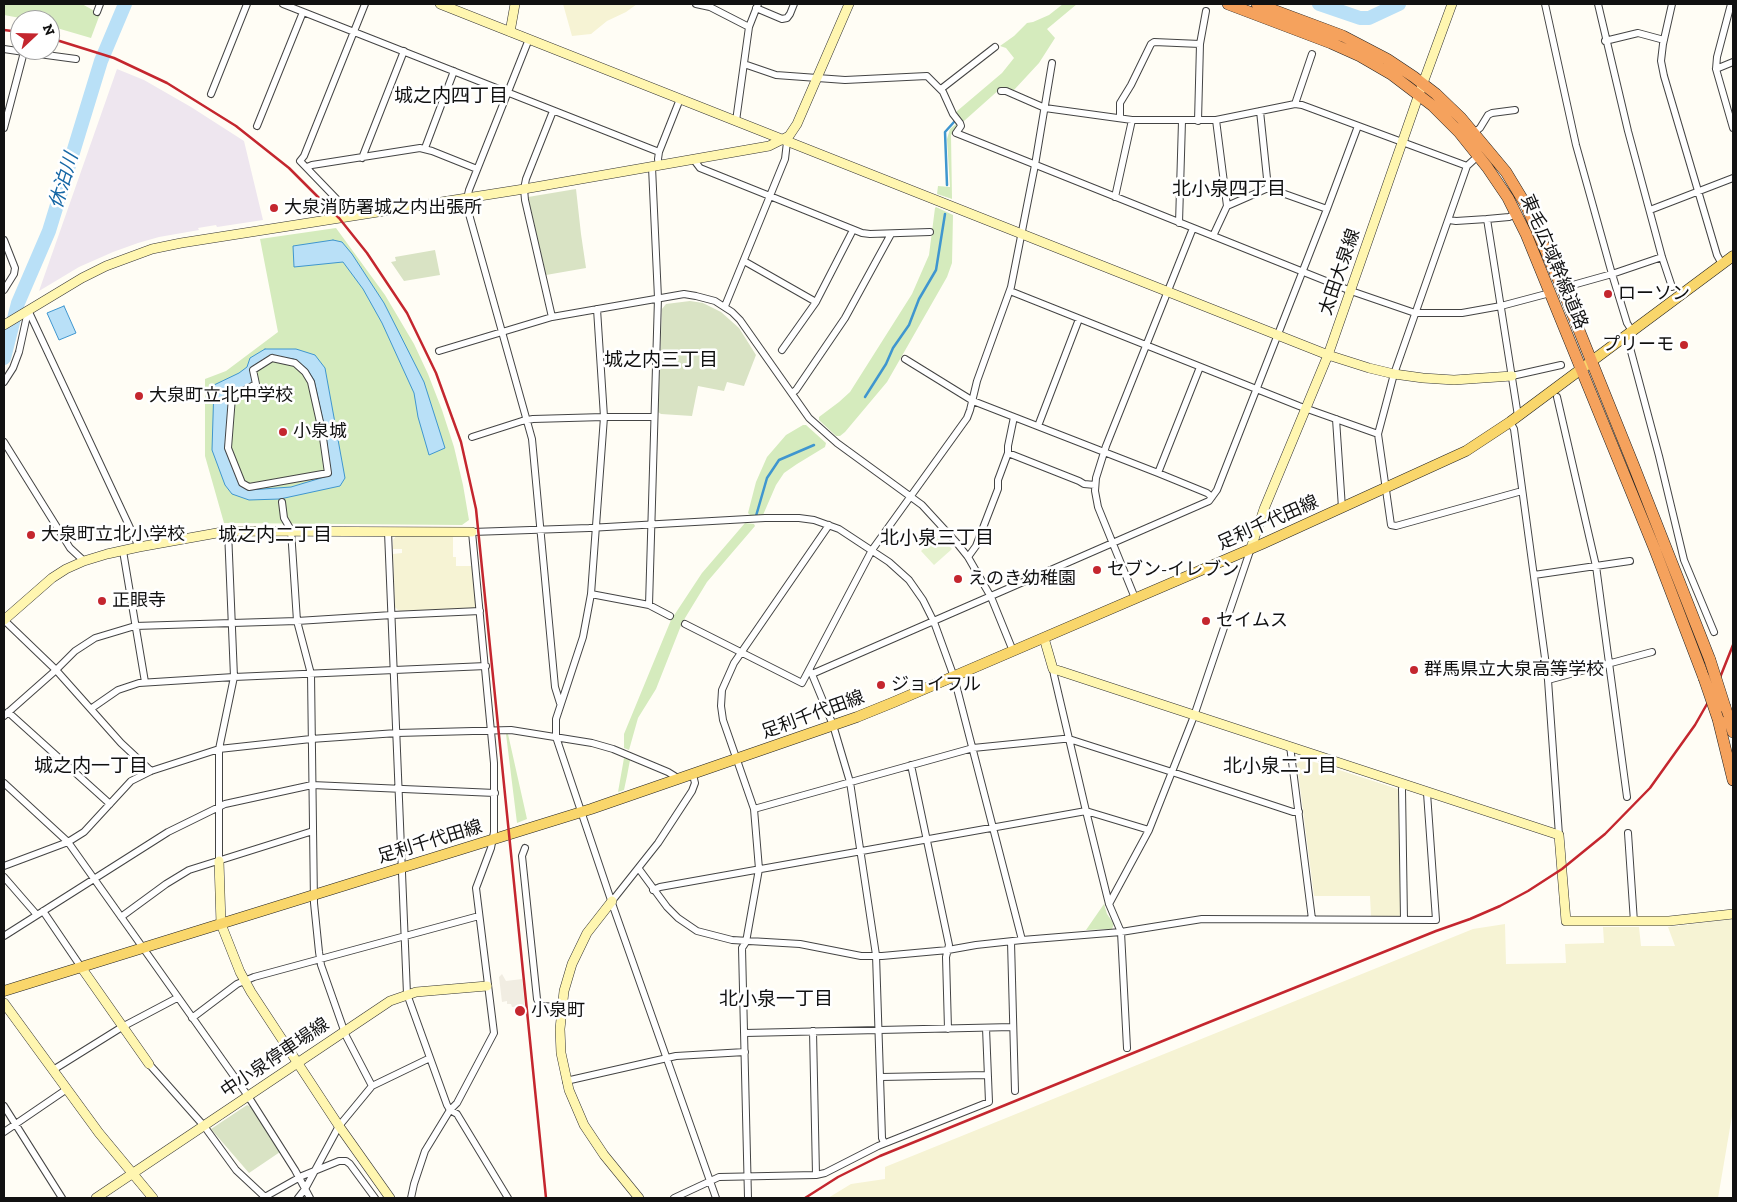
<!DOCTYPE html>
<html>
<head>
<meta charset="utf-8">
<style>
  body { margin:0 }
  #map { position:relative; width:1737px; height:1202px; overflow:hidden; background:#fffdf5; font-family:"Zilla Slab",serif }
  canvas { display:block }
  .frame { position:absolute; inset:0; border:5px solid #111; pointer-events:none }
  .north { position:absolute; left:10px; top:10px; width:50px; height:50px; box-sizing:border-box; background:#fff; border:1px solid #a0a0a0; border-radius:50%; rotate:69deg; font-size:14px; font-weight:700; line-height:20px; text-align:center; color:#111 }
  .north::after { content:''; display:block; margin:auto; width:18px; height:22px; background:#c4262e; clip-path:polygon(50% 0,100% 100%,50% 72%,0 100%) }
</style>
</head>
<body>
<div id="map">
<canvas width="1737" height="1202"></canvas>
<div class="frame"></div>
<div class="north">N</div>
</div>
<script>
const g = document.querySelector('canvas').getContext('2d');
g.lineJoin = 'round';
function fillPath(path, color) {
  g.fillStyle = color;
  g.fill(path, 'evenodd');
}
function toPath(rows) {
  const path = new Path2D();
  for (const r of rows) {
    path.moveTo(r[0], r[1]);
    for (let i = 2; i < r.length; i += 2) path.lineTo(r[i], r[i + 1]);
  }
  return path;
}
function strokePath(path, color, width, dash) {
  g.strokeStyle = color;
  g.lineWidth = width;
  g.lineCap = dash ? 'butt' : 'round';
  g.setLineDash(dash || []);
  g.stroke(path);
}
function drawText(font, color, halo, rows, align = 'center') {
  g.font = font + ' "Zilla Slab","Noto Sans JP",serif';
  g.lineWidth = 5;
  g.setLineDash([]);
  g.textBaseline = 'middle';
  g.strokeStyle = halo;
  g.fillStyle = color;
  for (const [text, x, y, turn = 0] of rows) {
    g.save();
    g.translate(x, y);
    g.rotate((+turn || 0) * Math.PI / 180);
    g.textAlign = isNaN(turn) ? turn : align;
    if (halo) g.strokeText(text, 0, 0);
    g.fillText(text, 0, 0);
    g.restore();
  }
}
fillPath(toPath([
  [117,69,144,80,191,107,244,141,263,220,217,227,216,225,198,228,199,230,159,237,138,243,113,252,79,267,39,291]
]), '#eee6ef');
fillPath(toPath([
  [563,4,637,4,626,12,607,21,591,34,572,36],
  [396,536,453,536,453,557,456,557,456,566,473,566,477,605,475,608,399,611,395,607,393,554,402,553,402,549,393,549,393,540],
  [1296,756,1401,790,1402,917,1371,916,1370,896,1314,896],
  [1733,919,1733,1072,1732,1083,1733,1085,1733,1110,1718,1198,828,1198,851,1184,885,1179,885,1167,1473,929,1505,924,1506,964,1566,963,1565,944,1604,943,1603,927,1639,927,1641,946,1675,946,1668,927]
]), '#f6f3d4');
fillPath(toPath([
  [4,4,82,4,100,14,91,38,50,26,50,20,31,20,4,15],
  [1063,4,1077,4,1047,29,1055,38,1039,63,1014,90,1001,88,964,121,960,119,956,112,1002,73,1014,58,1006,48,1000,46,1014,36,1027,23,1033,22,1049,15],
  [956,124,957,127,951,135,952,199,937,194,938,186,950,187,947,139,950,129],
  [936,207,953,215,952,263,947,277,887,382,845,432,840,436,836,436,819,420,819,417,839,402,850,392,912,294,929,255,935,208],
  [336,228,385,295,414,344,428,374,442,410,454,447,463,485,469,520,462,525,224,523,205,456,205,379,226,371,278,332,260,239],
  [803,425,806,425,826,443,825,447,797,464,784,473,776,485,763,515,752,517,748,513,756,482,767,457,786,435],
  [745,523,754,524,755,526,707,582,682,623,656,689,638,718,629,750,624,748,624,734,671,620,702,573],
  [506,734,508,734,527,819,517,823],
  [624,758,630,760,627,776,624,790,618,792],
  [1104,904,1107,914,1114,924,1112,929,1086,930]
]), '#d5ebbd');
fillPath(toPath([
  [576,189,581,234,586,268,546,275,528,197],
  [435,250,440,275,404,281,391,262,396,261,395,257],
  [690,301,703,303,721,312,739,328,756,355,744,386,727,382,724,391,698,386,692,416,661,414,658,412,662,309,666,304],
  [247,1105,251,1107,280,1152,249,1173,211,1129]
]), '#d9e3c4');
fillPath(toPath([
  [939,535,952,549,934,565,921,551]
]), '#e6f2cf');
fillPath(toPath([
  [502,974,506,981,522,979,525,1008,512,1007,511,1004,507,1004,507,1001,502,1002,499,977]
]), '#f1ede2');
const water = toPath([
  [333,240,342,242,352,254,384,303,424,382,445,448,429,455,418,417,414,393,382,323,363,289,343,262,294,267,293,246,333,240],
  [64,306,76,333,59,340,47,313,64,306],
  [265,349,296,349,315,355,325,368,345,478,340,486,280,499,249,500,232,494,225,485,212,450,214,385,239,373,247,367,250,358,265,349],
  [272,356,294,359,307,369,314,380,325,430,331,475,291,487,249,490,240,485,225,448,230,396,254,383,251,369,256,364,272,356]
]);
fillPath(water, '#b9e0f7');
strokePath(water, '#3f96cf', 1);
strokePath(toPath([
  [947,185,945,132,954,122],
  [865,397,886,364,893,348,909,325,919,299,936,270,945,214],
  [756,516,767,478,779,460,814,445]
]), '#3f96cf', 2.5);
strokePath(toPath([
  [1319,4,1360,18,1369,18,1399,4],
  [4,358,18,303,49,231,101,61,125,4]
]), '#b9e0f7', 14);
const street = toPath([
  [283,4,659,152],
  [696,4,710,7,749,27],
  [1545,4,1576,145,1612,274,1627,323,1632,331],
  [1598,4,1628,131,1662,257,1672,287],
  [1672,4,1663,44,1661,61,1664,76,1717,255,1722,264],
  [1731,4,1717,57,1716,69,1733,128],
  [756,8,782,19,787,18,790,14,794,4],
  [97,12,100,4],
  [529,39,469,190,467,199,467,207,532,439,555,687,560,703],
  [1605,41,1638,33,1664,40],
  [4,49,24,52,4,128],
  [24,52,76,59],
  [744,64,776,75,845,80,927,76,943,92,953,114,960,123,961,126,956,133,1351,291,1415,313,1462,313,1501,306,1550,293],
  [1716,69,1733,62],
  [941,89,995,47],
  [1001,91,1006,91,1045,108,1132,120,1216,120,1295,104,1302,105,1467,166],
  [211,94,247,4],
  [1295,104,1312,54],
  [1260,111,1268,188,1327,209],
  [1120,118,1120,103,1131,85,1151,44,1154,42,1200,44],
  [1216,120,1227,206],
  [736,121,749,27,758,4],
  [1198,121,1200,44,1206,11],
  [257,126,303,12],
  [1475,132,1480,128,1488,115,1492,113,1515,110],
  [425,148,454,71],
  [1479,155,1467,166,1394,374,1378,434,1391,525,1396,526,1522,491],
  [362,158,404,51],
  [694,160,700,168,862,233,870,234,930,232],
  [659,166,658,159,659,152,680,99],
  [307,167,312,165,420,148,432,151,477,169],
  [1115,197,1132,120],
  [1650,210,1733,178],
  [353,216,300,161,304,156,365,4],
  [1487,219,1518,416],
  [1449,220,1456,221,1487,219,1509,217,1516,214],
  [1179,223,1182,121],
  [1213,236,1227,206,1268,188],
  [4,240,15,268,14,274,4,290],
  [744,261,816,302],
  [1562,288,1612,274,1662,257],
  [1010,291,1299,406,1378,434],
  [725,306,785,159,787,142],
  [597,309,604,417,591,594,583,637,556,719,556,737,614,909,716,1198],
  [28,310,139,547],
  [552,317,525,200,524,189,526,179,553,111],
  [1625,336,1629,344,1659,456,1684,560,1714,632],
  [782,350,816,302,853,230],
  [439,351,552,317,684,294,696,296,715,301,732,312,740,320,809,418,837,443,922,505,956,542,968,557,991,597,1013,651],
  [272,358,295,363,305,372,311,382,322,431,328,473,249,487,242,483,228,448,232,397,256,384,253,370,272,358],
  [905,359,973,401,1158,473,1207,493,1212,497],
  [1512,376,1561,365],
  [4,382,13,368,19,352,28,311],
  [792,393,796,390,845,318,891,234],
  [1557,397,1596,566,1627,797],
  [1336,419,1342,508],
  [1510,422,1514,429,1548,680,1559,835],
  [1038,426,1079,319],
  [472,437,522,421,533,419,604,417,654,417],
  [4,442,70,548,84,561],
  [1008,453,1079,481,1084,484,1095,485],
  [1158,473,1200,367],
  [282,502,284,518,291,530,297,621,311,674,314,903,319,952,321,965,346,1036,372,1086],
  [388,532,407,994,447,1105,450,1110,457,1114,508,1198],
  [123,551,145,682],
  [968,557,976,546,998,489,998,480,1008,453,1008,446,1014,417],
  [1534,575,1630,561],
  [591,594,649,605,670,616],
  [1135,598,1098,507,1095,491,1096,478,1106,446,1193,228],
  [649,605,658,298,652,167],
  [4,620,56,670,121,743,151,771],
  [685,624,802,683,872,550,967,418,970,410,977,381,1011,287,1035,165,1052,63],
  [1053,669,1054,675,1086,811,1109,904,1121,932,1127,1048],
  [811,672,833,725,850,782,876,955,882,1138,884,1143],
  [812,674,1209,501,1217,490,1327,209,1358,126],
  [1548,680,1652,652],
  [92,708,118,690,139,683,234,677,486,666],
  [8,712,110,804],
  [4,716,56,670,75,651,95,638,135,626,297,621,392,615,480,611],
  [1290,746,1312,919],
  [911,765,949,945,946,957,948,1029],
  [4,783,68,842,248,1096,295,1170,310,1198],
  [1402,789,1404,920],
  [754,809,973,748,1063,739,1069,739,1172,772,1293,812,1299,812],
  [1628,833,1634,922],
  [525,848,522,856,537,999,540,1006,562,1007],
  [219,861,219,749,234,677,228,531],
  [4,866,68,842,84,832,131,781,151,771,219,749,311,739,397,733,511,730,592,743,613,749,668,772,676,777,678,780],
  [639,869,667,907,678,918,697,931,732,940,800,944,861,956,882,956,948,950,976,945,1022,940,1121,932,1202,919,1436,920,1427,793],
  [4,877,37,915],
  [653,890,660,887,1086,811,1149,830],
  [612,901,658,843,692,791,695,783,693,775],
  [1109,904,1149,830,1194,716,1251,548],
  [43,911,81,967],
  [121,917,166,884,189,870,313,831],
  [4,936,168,832,225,804,312,785,495,793],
  [1011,942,1015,1091],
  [192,1018,237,984,254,977,479,916],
  [813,1031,816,1175],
  [745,1033,1013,1027],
  [149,1064,204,1126,236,1170,266,1198],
  [53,1070,122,1027,177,998],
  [881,1077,987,1075],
  [566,1081,676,1056,745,1052],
  [4,1106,62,1198],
  [4,1132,67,1089],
  [263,1198,302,1176,339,1161,346,1161,350,1164,375,1198],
  [298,1198,305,1189,339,1126,372,1086,430,1058],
  [411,1198,414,1184,425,1151,450,1110,457,1103,494,1033,476,888,491,848,494,832,494,763,472,532,589,528,765,518,799,518,814,520,839,529,889,562,909,580,923,600,934,622,954,677,1022,940],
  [674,1198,719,1177,816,1175,825,1173,878,1146,989,1102,986,1028],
  [748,1198,742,948,746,942,759,869,754,809,723,720,721,706,722,690,734,663,829,525]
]);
const secondary = toPath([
  [440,4,1328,355,1369,368,1394,374,1423,378,1454,380,1512,376],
  [510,32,515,4],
  [4,325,82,278,106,266,152,249,181,243,524,189,769,146,789,136,797,124,849,4],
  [1251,548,1264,509,1328,355,1419,94,1452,4],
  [4,620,52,578,66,569,84,561,107,554,139,547,228,531,472,532],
  [1044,638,1053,669,1060,671,1559,835,1566,921,1669,921,1733,914],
  [219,861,221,924,240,972,251,992,339,1126,390,1198],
  [612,901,587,933,572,964,564,991,560,1029,561,1053,569,1090,584,1125,604,1155,639,1198],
  [81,967,149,1064],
  [4,1003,99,1133,153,1198],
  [96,1198,390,1001,416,992,487,986]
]);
const primary = toPath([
  [4,991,591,809,857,717,894,702,1262,544,1466,451,1510,422,1733,256]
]);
const highway = toPath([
  [1228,4,1331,43,1360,56,1391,74,1433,106,1459,132,1487,167,1508,198,1526,234,1655,550,1704,678],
  [1257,4,1343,36,1387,59,1414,77,1436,94,1461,118,1506,172,1526,205,1562,288,1633,464,1710,660],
  [1725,707,1733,732],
  [1718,719,1733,780]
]);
strokePath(street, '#444', 8);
strokePath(secondary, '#333', 10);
strokePath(primary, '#222', 11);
strokePath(highway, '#222', 12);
strokePath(street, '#fff', 6);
strokePath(secondary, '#fff6b0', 9);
strokePath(primary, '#f9d66b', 10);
strokePath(highway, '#f5a25d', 11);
strokePath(toPath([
  [4,30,20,32],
  [50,38,114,58,167,83,236,126,289,168,339,218,367,253,407,313,436,373,461,442,476,509,546,1198],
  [805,1198,838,1177,880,1156,1202,1025,1436,931,1470,919,1500,906,1528,891,1562,869,1605,834,1650,788,1695,725,1715,690,1733,645]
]), '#c4262e', 2.5);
const highwayBridge = toPath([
  [1710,660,1725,707],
  [1704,678,1718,719]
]);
strokePath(highwayBridge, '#222', 12, []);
strokePath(highwayBridge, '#f5a25d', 11);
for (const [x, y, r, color] of [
  [274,208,5,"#c4262e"],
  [1608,294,5,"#c4262e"],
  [1684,345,5,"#c4262e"],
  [139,396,5,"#c4262e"],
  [283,432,5,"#c4262e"],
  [31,535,5,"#c4262e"],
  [1097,570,5,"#c4262e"],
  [958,579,5,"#c4262e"],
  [102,601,5,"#c4262e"],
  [1206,621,5,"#c4262e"],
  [1414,670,5,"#c4262e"],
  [881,685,5,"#c4262e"],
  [520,1011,6,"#c4262e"]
]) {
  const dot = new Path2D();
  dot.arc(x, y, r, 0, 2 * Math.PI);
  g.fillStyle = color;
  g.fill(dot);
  strokePath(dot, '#fff', 2);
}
drawText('18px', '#111', '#fff', [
  ["大泉消防署城之内出張所",284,208],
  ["ローソン",1618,294],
  ["プリーモ",1674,345,"right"],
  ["大泉町立北中学校",149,396],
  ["小泉城",293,432],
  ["大泉町立北小学校",41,535],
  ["セブン-イレブン",1107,570],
  ["えのき幼稚園",968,579],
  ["正眼寺",112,601],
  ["セイムス",1216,621],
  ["群馬県立大泉高等学校",1424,670],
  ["ジョイフル",891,685],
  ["小泉町",531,1011]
], 'left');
drawText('18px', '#111', '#fff', [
  ["東毛広域幹線道路",1554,262,67],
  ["太田大泉線",1340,272,-71],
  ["足利千代田線",1268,523,-24],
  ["足利千代田線",813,715,-20],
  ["足利千代田線",430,842,-17],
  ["中小泉停車場線",275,1058,-34]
]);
drawText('19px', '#111', '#fff', [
  ["城之内四丁目",451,97],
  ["北小泉四丁目",1229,190],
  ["城之内三丁目",661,361],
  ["城之内二丁目",275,536],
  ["北小泉三丁目",937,539],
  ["城之内一丁目",91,767],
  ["北小泉二丁目",1280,767],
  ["北小泉一丁目",776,1000]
]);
drawText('italic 19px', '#1768a6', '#fff', [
  ["休泊川",64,181,-73]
]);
</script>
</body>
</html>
